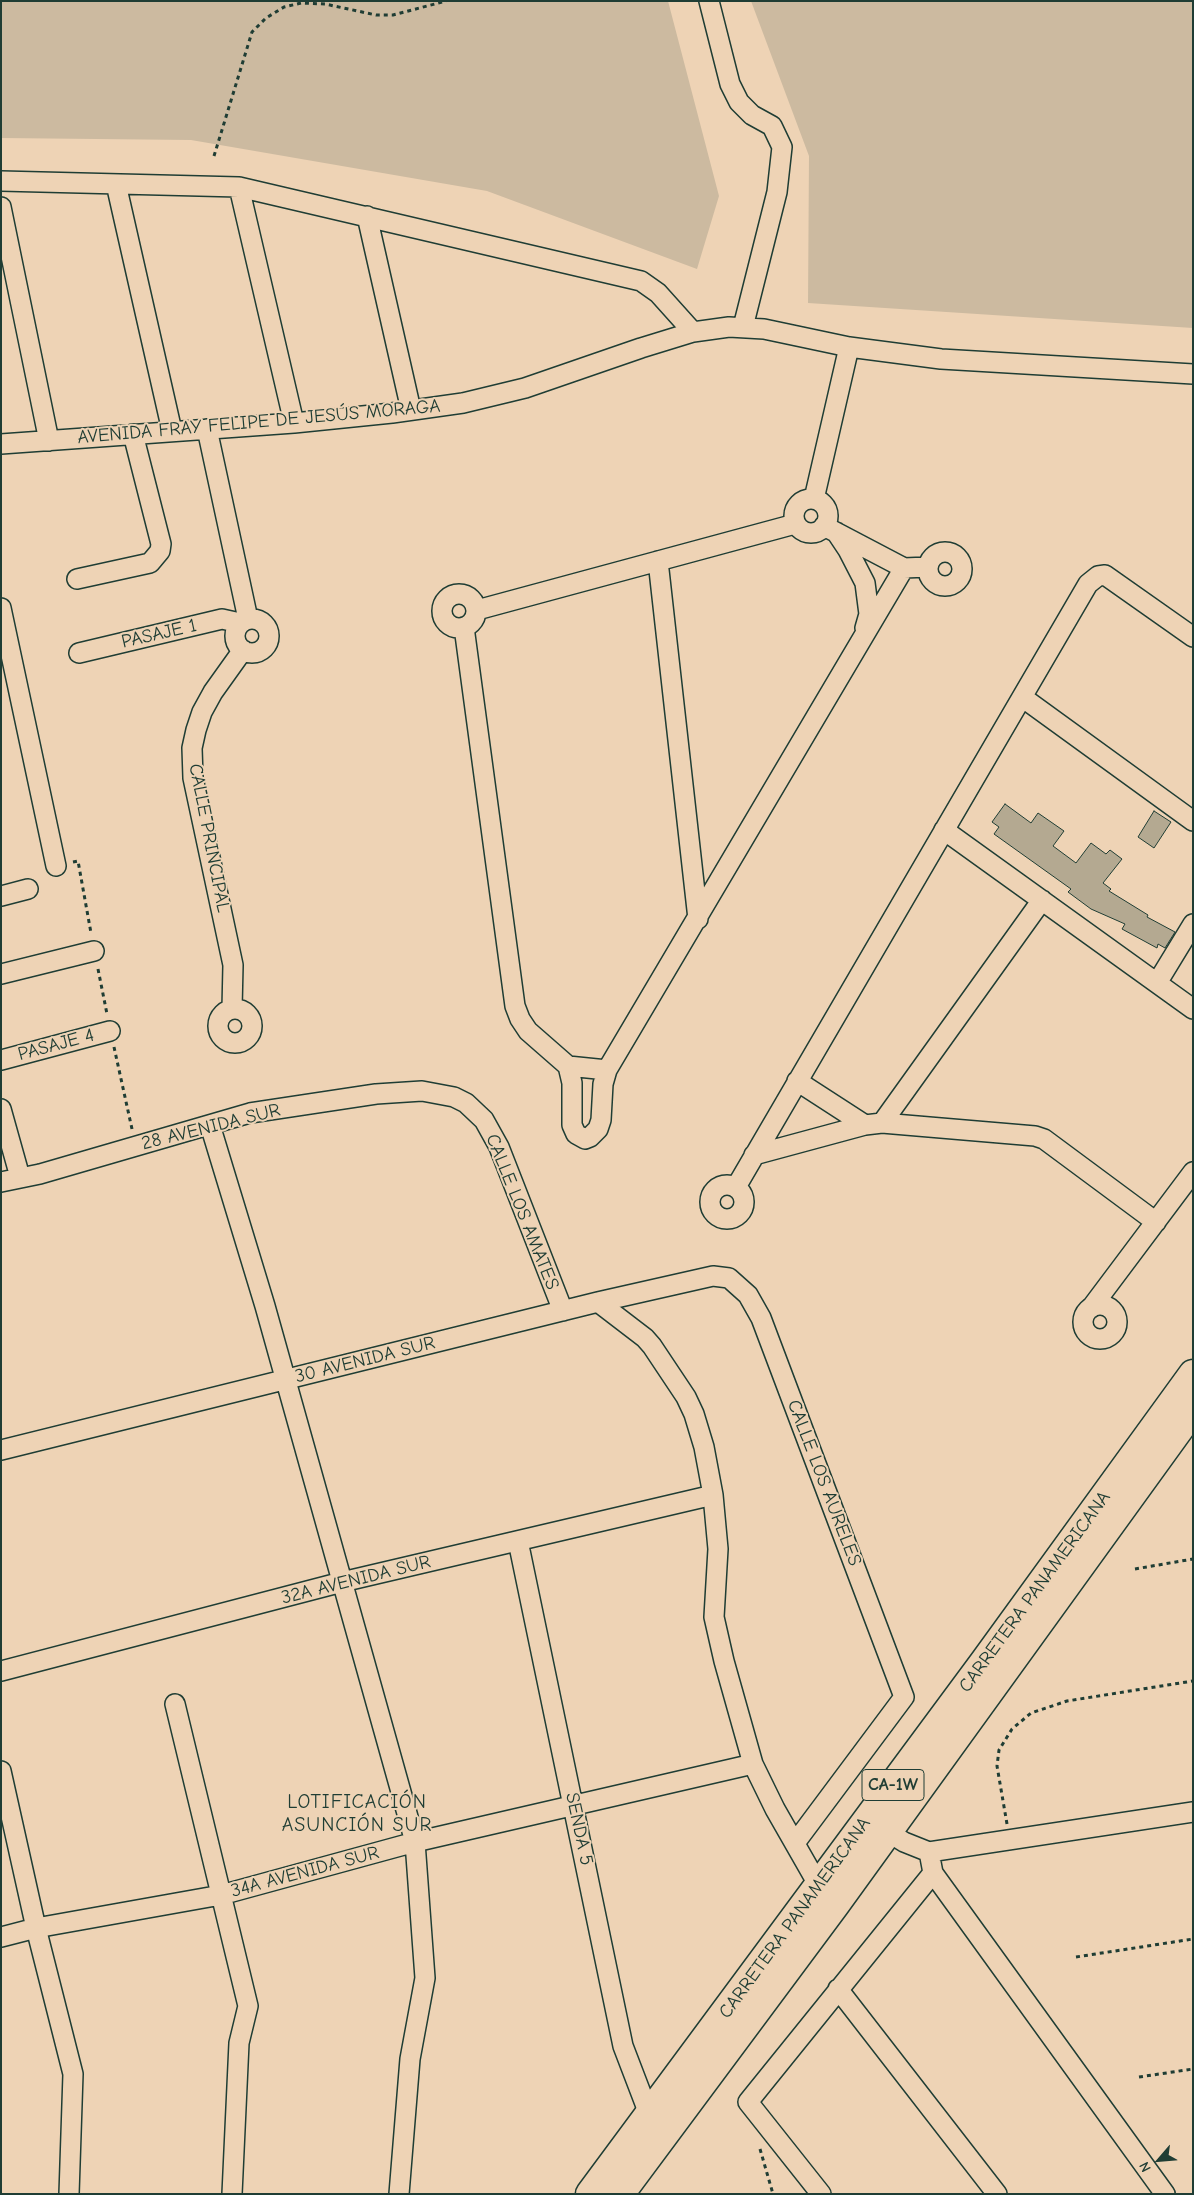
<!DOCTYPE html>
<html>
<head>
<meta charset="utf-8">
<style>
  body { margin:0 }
  #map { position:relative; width:1194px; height:2195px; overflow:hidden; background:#eed3b5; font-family:"Comic Neue",sans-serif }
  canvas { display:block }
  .frame { position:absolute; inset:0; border:2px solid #1f3d34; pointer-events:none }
  .north { position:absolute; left:1134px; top:2135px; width:50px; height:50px; -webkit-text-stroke:4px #eed3b5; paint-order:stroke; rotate:243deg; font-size:14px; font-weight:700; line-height:20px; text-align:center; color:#1f3d34 }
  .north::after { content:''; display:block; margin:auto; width:18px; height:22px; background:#1f3d34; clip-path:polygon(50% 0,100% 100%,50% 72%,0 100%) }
</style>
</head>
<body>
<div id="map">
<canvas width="1194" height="2195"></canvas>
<div class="frame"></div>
<div class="north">N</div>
</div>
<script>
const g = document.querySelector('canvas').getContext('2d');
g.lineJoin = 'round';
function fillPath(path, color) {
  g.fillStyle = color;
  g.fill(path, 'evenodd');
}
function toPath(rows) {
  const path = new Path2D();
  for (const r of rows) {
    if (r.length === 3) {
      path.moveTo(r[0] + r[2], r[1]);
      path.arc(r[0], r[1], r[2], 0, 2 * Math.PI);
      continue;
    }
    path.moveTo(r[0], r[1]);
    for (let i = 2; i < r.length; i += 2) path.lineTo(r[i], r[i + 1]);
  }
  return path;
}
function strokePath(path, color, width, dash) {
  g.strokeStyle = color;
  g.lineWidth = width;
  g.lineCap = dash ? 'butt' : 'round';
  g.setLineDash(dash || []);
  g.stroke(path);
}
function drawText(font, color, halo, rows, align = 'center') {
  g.font = font + ' "Comic Neue",sans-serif';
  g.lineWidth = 4;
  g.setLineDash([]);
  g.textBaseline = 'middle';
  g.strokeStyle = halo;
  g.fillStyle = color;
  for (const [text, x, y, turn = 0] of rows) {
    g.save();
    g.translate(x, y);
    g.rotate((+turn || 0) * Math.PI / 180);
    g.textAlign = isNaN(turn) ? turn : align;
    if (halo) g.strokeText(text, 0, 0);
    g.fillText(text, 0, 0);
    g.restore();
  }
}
fillPath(toPath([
  [1,1,668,1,719,196,697,269,487,191,191,140,1,138],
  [751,1,1193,1,1193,328,808,303,809,156]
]), '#ccbaa0');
const building = toPath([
  [1005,804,1031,823,1038,813,1064,831,1053,846,1076,863,1091,843,1106,854,1110,850,1122,859,1103,883,1111,889,1109,891,1148,915,1147,917,1175,932,1165,948,1158,944,1157,948,1122,929,1125,924,1091,909,1068,892,1071,889,994,834,999,827,992,822,1005,804],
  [1154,811,1171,822,1154,848,1138,837,1154,811]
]);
fillPath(building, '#b4a991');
strokePath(building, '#1f3d34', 1);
const minor = toPath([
  [709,1,730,84,739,102,752,115,772,126,782,147,777,192,743,327],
  [1,181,239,187,641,281,658,293,693,332],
  [116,184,172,431],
  [239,187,294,423],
  [1,207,49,441],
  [367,216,411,410],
  [207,429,248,619],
  [1,444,294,423,392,413,463,403,525,388,641,348,693,332,729,327,764,329,849,347,941,359,1193,374],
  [811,516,17],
  [814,499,849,347],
  [824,526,904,568,928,567],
  [836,532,848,550,865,583,869,614,865,628],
  [945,569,17],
  [658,561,698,919],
  [77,579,150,563,160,551,161,544,133,434],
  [459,611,17],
  [1,608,56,866],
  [477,610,795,524],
  [252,636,17],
  [464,627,515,1006,520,1019,528,1031,568,1066,607,1070,904,568],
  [79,653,222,619,240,623],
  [1022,697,1193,821],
  [944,830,1193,1009],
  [1,896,28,889],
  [1,974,94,951],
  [1157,983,1193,924],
  [235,1026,17],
  [232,1009,233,965,193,778,192,748,196,730,202,712,213,692,243,650],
  [1,1060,110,1031],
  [568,1066,572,1083,572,1125,576,1134,585,1139,590,1137,598,1129,601,1120,603,1084,607,1070],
  [797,1081,865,1125],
  [1,1109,20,1177],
  [882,1123,1042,900],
  [210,1125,265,1306,415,1842,425,1978,410,2059,399,2194],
  [754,1155,865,1125,882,1123,1035,1136,1044,1139,1156,1222],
  [1,1182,40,1174,250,1113,376,1094,422,1091,454,1097,466,1103,484,1120,499,1147,563,1311],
  [727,1202,17],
  [736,1187,1088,584,1098,576,1105,575,1193,637],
  [598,1302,645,1338,652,1346,686,1397,694,1414,704,1447,713,1495,718,1549,714,1617,724,1661,753,1764,775,1809,819,1886],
  [1100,1322,17],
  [1091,1308,1193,1172],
  [1,1450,598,1302,713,1276,729,1278,748,1295,761,1318,904,1697,795,1843],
  [518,1541,623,2046,649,2114],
  [1,1671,342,1582,713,1495],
  [175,1704,248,2006,239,2043,232,2194],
  [1,1771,36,1928,73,2074,69,2194],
  [888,1832,904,1842,929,1852,1193,1812],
  [933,1873,1165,2194],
  [1,1937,36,1928,221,1895,415,1842,753,1764],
  [838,1989,997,2194],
  [821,2194,748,2102,933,1873,929,1852]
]);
const highway = toPath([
  [590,2194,984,1662,1193,1374],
  [620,2194,835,1905,1193,1410]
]);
strokePath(minor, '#1f3d34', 22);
strokePath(highway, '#1f3d34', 31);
strokePath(toPath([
  [214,156,252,32,266,18,284,7,301,3,325,4,376,15,393,15,446,1],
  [73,862,78,861,91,933],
  [98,969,107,1014],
  [114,1047,132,1129],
  [1135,1569,1193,1559],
  [1007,1824,997,1766,999,1750,1012,1729,1031,1713,1067,1701,1193,1681],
  [1076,1957,1193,1939],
  [1139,2077,1193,2069],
  [760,2149,773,2194]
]), '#1f3d34', 3, [4, 4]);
strokePath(minor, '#eed3b5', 19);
strokePath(highway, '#eed3b5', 28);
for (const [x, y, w] of [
  [893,1785,62]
]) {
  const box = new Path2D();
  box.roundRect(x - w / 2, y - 15.5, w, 31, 4);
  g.fillStyle = '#eed3b5';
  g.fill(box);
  strokePath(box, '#1f3d34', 1);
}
drawText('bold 18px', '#1f3d34', null, [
  ["CA-1W",893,1785]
]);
drawText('19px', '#1f3d34', '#eed3b5', [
  ["AVENIDA FRAY FELIPE DE JESÚS MORAGA",259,422,-5],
  ["PASAJE 1",159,634,-13],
  ["CALLE PRINCIPAL",209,838,79],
  ["PASAJE 4",56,1045,-15],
  ["28 AVENIDA SUR",211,1127,-14],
  ["CALLE LOS AMATES",522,1212,68],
  ["30 AVENIDA SUR",365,1360,-14],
  ["CALLE LOS AURELES",824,1483,69],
  ["32A AVENIDA SUR",356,1580,-14],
  ["CARRETERA PANAMERICANA",1035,1592,-54],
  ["SENDA 5",579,1829,78],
  ["34A AVENIDA SUR",305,1872,-15],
  ["CARRETERA PANAMERICANA",795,1918,-54]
]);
g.letterSpacing = '1px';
drawText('20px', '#1f3d34', '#eed3b5', [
  ["LOTIFICACIÓN",357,1802],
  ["ASUNCIÓN SUR",357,1825]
]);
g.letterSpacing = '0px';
</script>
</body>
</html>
